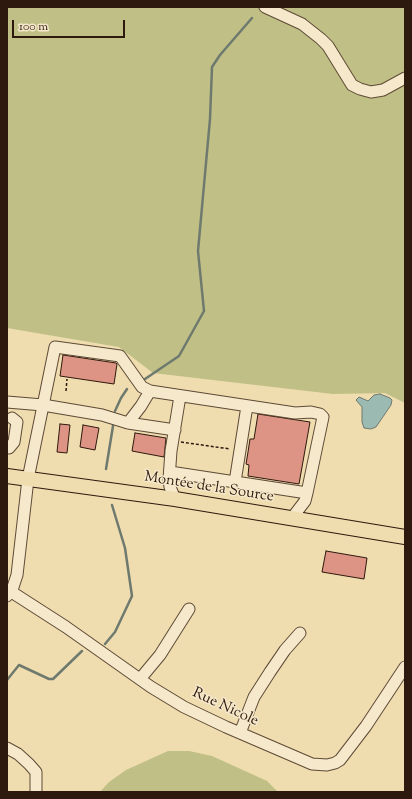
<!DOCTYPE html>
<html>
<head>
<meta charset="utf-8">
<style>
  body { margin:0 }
  #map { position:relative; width:412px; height:799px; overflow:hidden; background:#efdcaf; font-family:"Sorts Mill Goudy",serif }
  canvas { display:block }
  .frame { position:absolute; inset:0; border:8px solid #2d190d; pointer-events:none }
  .scale { position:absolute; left:12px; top:20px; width:113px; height:18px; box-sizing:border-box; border:2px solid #2d190d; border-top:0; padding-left:5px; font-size:12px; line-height:14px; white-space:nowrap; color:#2d190d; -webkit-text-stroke:3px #f5e8cb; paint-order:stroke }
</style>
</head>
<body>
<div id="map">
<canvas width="412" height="799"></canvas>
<div class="frame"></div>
<div class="scale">100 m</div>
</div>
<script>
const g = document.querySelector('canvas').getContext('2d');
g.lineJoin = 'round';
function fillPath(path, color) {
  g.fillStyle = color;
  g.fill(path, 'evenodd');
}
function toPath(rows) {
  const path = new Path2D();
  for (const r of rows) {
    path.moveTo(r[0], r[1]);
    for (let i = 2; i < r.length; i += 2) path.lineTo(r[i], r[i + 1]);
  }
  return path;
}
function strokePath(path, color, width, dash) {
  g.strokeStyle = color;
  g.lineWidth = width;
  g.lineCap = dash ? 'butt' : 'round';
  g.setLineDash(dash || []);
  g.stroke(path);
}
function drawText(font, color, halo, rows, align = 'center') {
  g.font = font + ' "Sorts Mill Goudy",serif';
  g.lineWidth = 3;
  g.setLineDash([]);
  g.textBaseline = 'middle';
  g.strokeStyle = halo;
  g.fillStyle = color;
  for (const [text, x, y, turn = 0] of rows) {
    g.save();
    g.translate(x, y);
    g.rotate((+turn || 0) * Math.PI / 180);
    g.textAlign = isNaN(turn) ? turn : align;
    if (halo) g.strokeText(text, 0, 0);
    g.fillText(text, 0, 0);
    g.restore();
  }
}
fillPath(toPath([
  [7,7,405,7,405,403,385,393,333,394,153,373,119,347,7,328],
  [168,751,189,751,212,756,267,781,278,792,100,792,109,782,126,770]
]), '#bfbf86');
const water = toPath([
  [380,394,390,398,392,400,391,405,376,427,371,429,364,428,362,422,362,407,356,400,359,397,368,401,374,395,380,394]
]);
fillPath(water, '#9bbab1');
strokePath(water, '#6f7a6f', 1);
strokePath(toPath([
  [145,379,179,356,204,311,198,251,210,119,212,67,220,55,252,18],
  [115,411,121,398,127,389],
  [106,469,113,426],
  [105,644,115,632,132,596,125,548,112,505],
  [7,680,19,665,49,679,53,679,82,651]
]), '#6f7a6f', 2.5);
const building = toPath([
  [63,355,116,363,117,364,114,384,60,376,63,355],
  [258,414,310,422,299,484,248,476,249,465,246,464,248,452,250,439,254,439,258,414],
  [60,424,70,425,67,453,57,452,60,424],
  [83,425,99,428,95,450,80,447,83,425],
  [135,433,166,438,164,457,132,451,135,433],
  [326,551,367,558,364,579,322,572,326,551]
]);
fillPath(building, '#dd9484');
strokePath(building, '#2d190d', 1);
const minor = toPath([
  [265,7,302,24,321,39,328,46,352,85,360,89,371,92,383,90,405,78],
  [7,402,43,405,102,415,128,423,175,430],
  [128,423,141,406,150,391],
  [7,448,9,448,14,442,17,422,12,418],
  [170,472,307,493],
  [235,482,247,406],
  [175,499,170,487,169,479,171,451,180,396],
  [10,591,66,627,151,687,184,707,226,727,312,764,327,765,335,763,340,760,366,726,405,667],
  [7,596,13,587,17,575,28,479,55,347,120,356,142,387,150,391,295,413,311,412,320,414,323,417,307,493,305,501,292,518],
  [140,679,160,655,189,609],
  [240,733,254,697,270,672,285,650,300,633],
  [7,748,18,754,29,764,36,772,36,792]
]);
const major = toPath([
  [7,476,175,499,405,537]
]);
strokePath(minor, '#5e4a36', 13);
strokePath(major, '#2d190d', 16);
strokePath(toPath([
  [66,391,67,379],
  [181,442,230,449]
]), '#2d190d', 1.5, [3, 2]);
strokePath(minor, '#f5e8cb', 11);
strokePath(major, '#efdcaf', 14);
drawText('15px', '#2d190d', '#f5e8cb', [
  ["Montée de la Source",209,488,9],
  ["Rue Nicole",225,708,25]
]);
</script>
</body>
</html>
